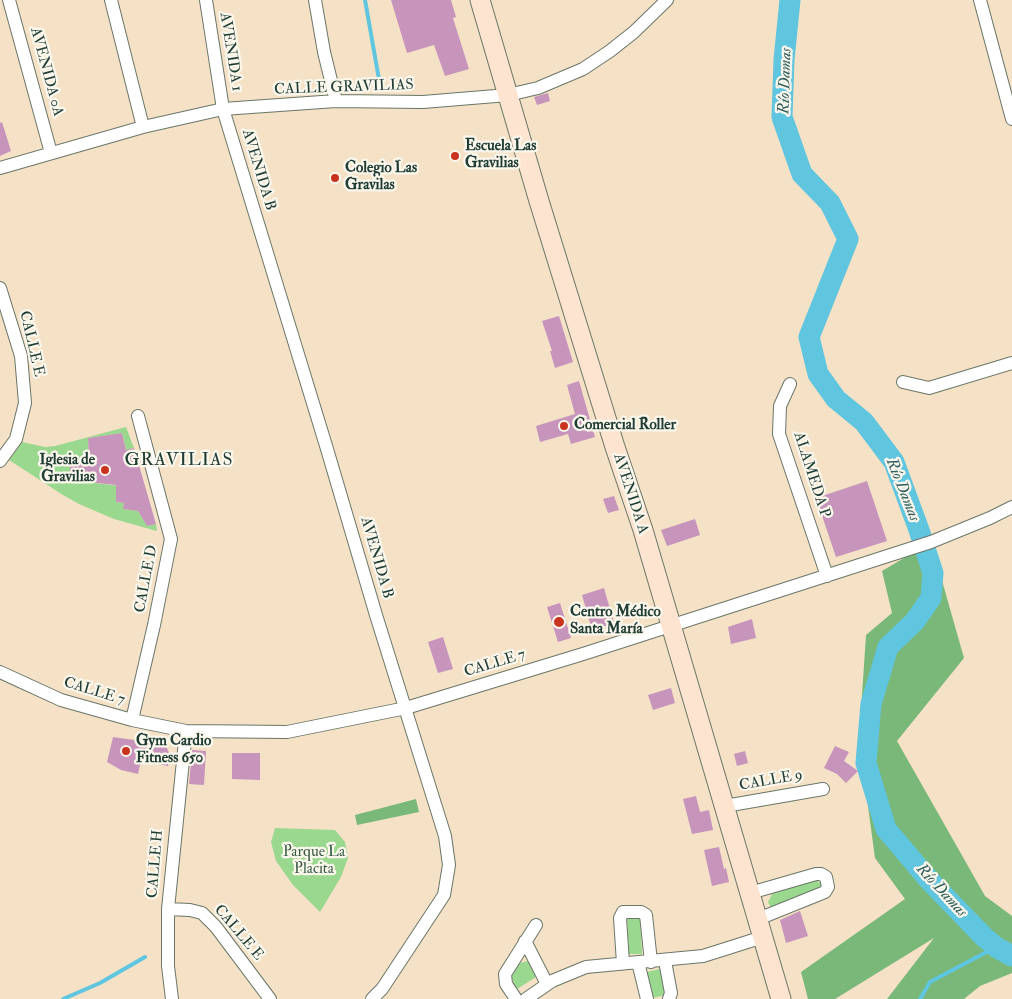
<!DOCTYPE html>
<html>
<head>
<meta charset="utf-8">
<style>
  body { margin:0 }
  canvas { display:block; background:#f4e1c6 }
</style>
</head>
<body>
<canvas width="1012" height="999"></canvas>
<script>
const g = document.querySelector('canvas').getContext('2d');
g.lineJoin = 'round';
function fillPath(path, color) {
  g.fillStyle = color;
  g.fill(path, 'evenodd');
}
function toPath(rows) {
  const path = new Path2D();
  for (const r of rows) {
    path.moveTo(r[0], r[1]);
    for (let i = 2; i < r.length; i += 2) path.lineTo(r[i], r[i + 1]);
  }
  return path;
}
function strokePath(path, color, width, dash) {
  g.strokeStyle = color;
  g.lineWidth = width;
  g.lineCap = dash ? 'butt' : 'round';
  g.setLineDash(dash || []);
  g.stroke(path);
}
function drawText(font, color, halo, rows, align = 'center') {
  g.font = font + ' "IM FELL Double Pica",serif';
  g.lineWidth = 4.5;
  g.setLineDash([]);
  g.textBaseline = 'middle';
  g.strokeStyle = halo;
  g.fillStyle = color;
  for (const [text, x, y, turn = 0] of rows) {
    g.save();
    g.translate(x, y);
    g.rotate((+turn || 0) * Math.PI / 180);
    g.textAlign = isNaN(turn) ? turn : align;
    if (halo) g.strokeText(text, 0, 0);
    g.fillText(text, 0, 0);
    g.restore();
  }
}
fillPath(toPath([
  [126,427,134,448,126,450,122,433,88,438,89,460,71,459,69,480,121,486,116,502,124,503,123,509,138,511,147,526,156,524,157,531,114,519,79,504,63,495,9,460,22,442,45,447,55,446],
  [275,828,335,830,345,842,348,858,341,877,320,912,293,885,276,861,271,842],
  [812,879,818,881,821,884,822,890,773,910,770,906,768,902,772,894],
  [640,916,642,954,629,954,627,917],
  [528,961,536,977,517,989,510,975,516,964],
  [660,969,666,995,652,998,646,972]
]), '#99d88e');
fillPath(toPath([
  [931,542,964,658,897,741,985,896,1012,916,1012,973,980,986,964,999,887,999,934,938,835,999,808,999,801,972,905,899,875,858,859,740,866,635,892,613,882,571],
  [416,799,419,812,357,825,355,815]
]), '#7ab879');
strokePath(toPath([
  [365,0,380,85],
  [63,999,100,983,145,957],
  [920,999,930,982,996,947]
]), '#60c5de', 4);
strokePath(toPath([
  [790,0,784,60,782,117,802,174,830,203,848,239,809,337,818,374,836,399,864,422,894,462,919,530,933,573,931,598,915,621,888,647,871,704,866,763,886,829,929,880,984,937,996,947,1012,956]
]), '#60c5de', 21);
fillPath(toPath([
  [391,0,451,0,456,17,453,18,469,69,445,76,434,45,407,53],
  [548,93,550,101,537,105,534,97],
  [2,122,11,151,0,156,0,123],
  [559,316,573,362,555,368,550,351,552,351,542,321],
  [579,381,595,437,571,444,568,434,540,442,536,426,575,414,567,385],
  [122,433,126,450,134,448,156,524,147,526,138,511,123,509,124,503,116,502,116,485,69,480,71,459,89,460,88,438],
  [867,481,887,541,836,557,816,498],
  [614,496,619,510,608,513,603,499],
  [695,519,700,535,667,546,661,530],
  [604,588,614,623,592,630,582,595],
  [560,603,571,638,558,642,547,607],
  [752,619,756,638,731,644,728,627],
  [443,637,453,669,438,673,428,642],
  [671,688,675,703,653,710,648,695],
  [113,737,156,743,167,748,170,755,168,766,141,761,138,774,121,770,107,762],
  [835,746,849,752,844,761,858,771,846,783,837,774,824,768],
  [192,750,206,751,204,785,189,784],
  [745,751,748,763,737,766,734,754],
  [232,753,260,753,260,780,232,779],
  [696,796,700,812,709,810,713,830,692,834,683,799],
  [719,847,724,869,726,868,729,882,712,886,704,850],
  [800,911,808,936,786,943,780,920]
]), '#c795bc');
const street = toPath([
  [9,0,51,153],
  [111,0,143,127],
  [206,0,223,109,327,449,376,615,445,836,449,865,444,895,382,989,372,999],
  [315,0,324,52,336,101],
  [980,0,1012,119],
  [0,168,143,127,223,109,336,101,423,102,508,95,538,88,583,69,610,51,634,32,667,0],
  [0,288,21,356,25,403,16,439,0,461],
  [903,382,929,388,1012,363],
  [790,384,780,406,779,434,827,576],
  [0,672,61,700,132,720,186,731,287,732,406,708,583,654,931,542,990,518,1012,507],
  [132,720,154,625,171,539,138,416],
  [725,806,823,789],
  [750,893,816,874,821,874,826,877,828,887,825,892,758,919],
  [168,909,190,910,202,913,216,927,270,999],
  [525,941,547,984],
  [665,961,671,993,669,999],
  [638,962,647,999],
  [623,963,620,918,623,912,641,912,646,915,651,962],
  [172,999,168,966,168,909,186,731],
  [516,999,506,984,505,974,536,925],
  [526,999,552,981,586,967,703,956,763,937]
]);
const secondary = toPath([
  [480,0,539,201,615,447,643,530,781,999]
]);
strokePath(street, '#6a7667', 14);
strokePath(secondary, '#6a7667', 21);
strokePath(street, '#fff', 12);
strokePath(secondary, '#fde4d0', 19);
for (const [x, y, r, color] of [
  [455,156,5,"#c8321e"],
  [335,178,5,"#c8321e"],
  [564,426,5,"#c8321e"],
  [105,470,5,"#c8321e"],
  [559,622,6,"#c8321e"],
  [126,751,5,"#c8321e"]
]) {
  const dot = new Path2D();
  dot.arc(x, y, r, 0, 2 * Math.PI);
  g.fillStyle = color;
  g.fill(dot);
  strokePath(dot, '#fbf7ec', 2);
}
drawText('15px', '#1f3d34', '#fbf7ec', [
  ["AVENIDA 1",230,52,81],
  ["AVENIDA 0A",46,72,75],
  ["CALLE GRAVILIAS",344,88,-2],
  ["AVENIDA B",258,170,73],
  ["CALLE E",31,344,77],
  ["ALAMEDA P",811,475,72],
  ["AVENIDA A",630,494,72],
  ["AVENIDA B",376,558,74],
  ["CALLE D",147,579,-79],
  ["CALLE 7",495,664,-17],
  ["CALLE 7",94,692,17],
  ["CALLE 9",771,781,-10],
  ["CALLE H",156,864,-85],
  ["CALLE E",238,933,50]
]);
drawText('bold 15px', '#1f3d34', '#fbf7ec', [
  ["Escuela Las",465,147],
  ["Gravilias",465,164],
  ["Colegio Las",345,169],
  ["Gravilas",345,186],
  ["Comercial Roller",574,426],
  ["Iglesia de",95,461,"right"],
  ["Gravilias",95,478,"right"],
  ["Centro Médico",570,613],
  ["Santa María",570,630],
  ["Gym Cardio",136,742],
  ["Fitness 650",136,759]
], 'left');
drawText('15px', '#375c46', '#fbf7ec', [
  ["Parque La",314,853],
  ["Placita",314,870]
]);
drawText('italic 16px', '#2f5f5e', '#fbf7ec', [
  ["Río Damas",786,81,-88],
  ["Río Damas",902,490,68],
  ["Río Damas",941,891,47]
]);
g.letterSpacing = '1px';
drawText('18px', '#1f3d34', '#fbf7ec', [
  ["GRAVILIAS",179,461]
]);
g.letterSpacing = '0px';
</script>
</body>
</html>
